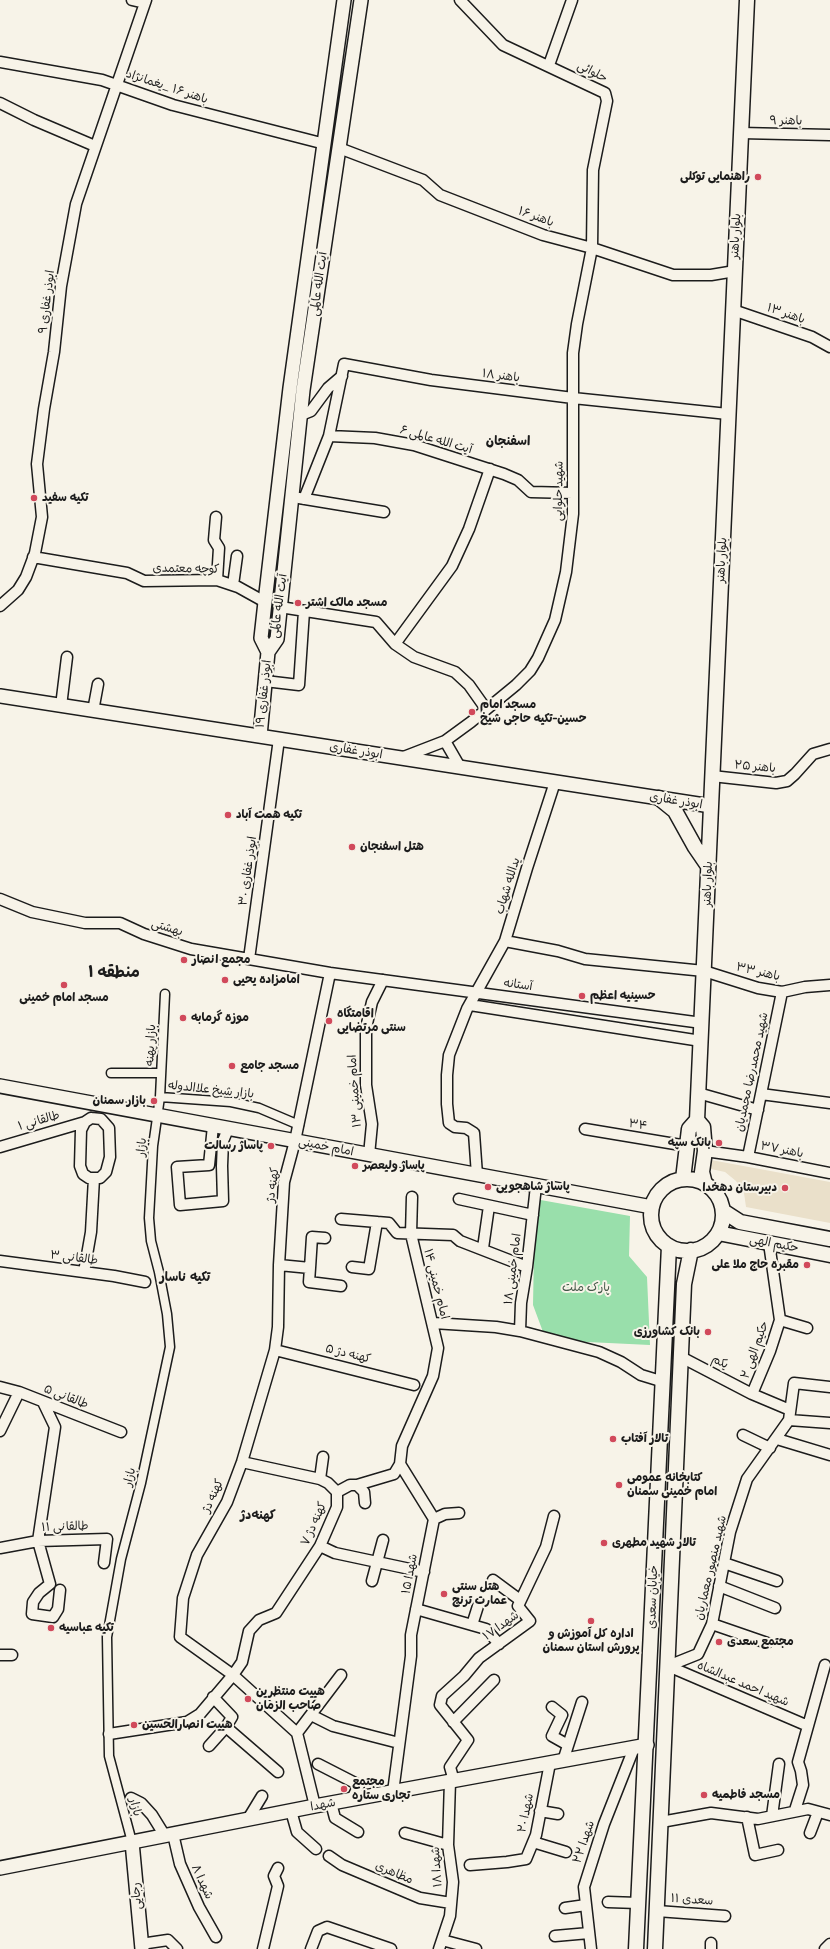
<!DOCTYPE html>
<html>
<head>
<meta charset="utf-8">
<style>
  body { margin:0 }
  canvas { display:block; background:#f7f3e8 }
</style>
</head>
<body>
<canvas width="830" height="1949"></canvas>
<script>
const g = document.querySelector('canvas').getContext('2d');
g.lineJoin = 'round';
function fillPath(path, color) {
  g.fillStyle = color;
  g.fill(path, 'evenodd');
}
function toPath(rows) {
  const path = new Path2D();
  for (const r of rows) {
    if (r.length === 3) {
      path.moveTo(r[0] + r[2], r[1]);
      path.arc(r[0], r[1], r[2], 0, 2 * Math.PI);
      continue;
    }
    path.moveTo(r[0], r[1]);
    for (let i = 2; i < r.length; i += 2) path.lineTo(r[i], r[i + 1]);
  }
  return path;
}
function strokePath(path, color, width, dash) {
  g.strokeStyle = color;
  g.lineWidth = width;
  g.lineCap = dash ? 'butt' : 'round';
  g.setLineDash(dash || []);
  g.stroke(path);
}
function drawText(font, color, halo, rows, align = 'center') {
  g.font = font + ' "Patrick Hand","Playpen Sans Arabic",sans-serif';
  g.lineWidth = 4;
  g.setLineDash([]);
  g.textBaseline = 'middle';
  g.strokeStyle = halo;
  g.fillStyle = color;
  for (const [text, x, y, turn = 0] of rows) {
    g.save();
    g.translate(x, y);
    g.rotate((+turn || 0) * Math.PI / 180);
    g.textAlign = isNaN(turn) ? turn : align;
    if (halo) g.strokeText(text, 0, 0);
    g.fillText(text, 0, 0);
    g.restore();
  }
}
fillPath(toPath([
  [711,1160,830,1182,830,1223,746,1207,744,1193,736,1181,725,1172,711,1169]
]), '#eae0ca');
fillPath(toPath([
  [535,1199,630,1216,629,1256,647,1277,650,1345,546,1340,533,1305]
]), '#99dfab');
const pedestrian = toPath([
  [111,1073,161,1073],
  [160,1097,165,994],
  [132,1842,109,1756,107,1637,121,1559,141,1483,170,1347,167,1314,159,1272,151,1241,149,1218,153,1146,160,1097,231,1102,259,1108,299,1125]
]);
const minor = toPath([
  [132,0,145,3],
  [0,62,102,80,173,105,325,144],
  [549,65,572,0],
  [0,103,34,120,95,146],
  [741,133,830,135],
  [339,148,423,180,440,195,543,235,592,248,673,275,711,275,735,271],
  [733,310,812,337,830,347],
  [301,415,311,411,328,388,342,376],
  [329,436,344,364,431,380,573,398,728,414],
  [299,498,384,512],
  [304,499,329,436,375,438,414,445,504,474,518,480,531,492,573,493],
  [216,517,214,540,219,548,217,580],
  [33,557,127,573,144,581,217,580,238,587,265,602],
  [233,585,237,556],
  [0,606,18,590,26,577,35,553,42,517,37,464,44,409,54,352,61,286,76,204,146,0],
  [280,607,376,622,395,644,414,657,455,672,469,685,486,709],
  [395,644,452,566,469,529,490,469],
  [265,681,299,685,304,611],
  [61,706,67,657],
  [93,711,98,684],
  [445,741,460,767],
  [401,758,445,741,471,722,516,685,530,671,538,658,555,620,566,572,573,514,573,353,577,324,592,248,593,170,607,101,605,93,503,45,460,0],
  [712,776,776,783,787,781,795,774,813,754,830,749],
  [0,899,32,912,85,923,120,923,144,934,191,949,330,973,702,1023],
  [505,941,558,951,585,959,704,971,758,988,782,992,805,987,830,985],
  [249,959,279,739],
  [470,1005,701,1041],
  [698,1093,758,1110],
  [761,1094,830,1103],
  [91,1118,101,1119,109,1128,110,1157,106,1172,100,1178,89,1178,83,1174,80,1166,81,1130,85,1122,91,1118],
  [213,1126,209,1165,177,1167,180,1205,223,1201,222,1166,223,1141,228,1129],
  [585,1129,687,1146],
  [0,1147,85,1122],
  [705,1151,748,1157,830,1173],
  [369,1155,372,1124,366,1085,366,1028,372,1002,383,980],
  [748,1157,782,992],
  [477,1175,474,1133,466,1128,455,1127,449,1123,447,1104,447,1075,449,1055,467,1009,505,941,527,868,555,782],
  [459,1199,533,1215],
  [341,1219,389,1223,397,1233,453,1235,460,1241,527,1267],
  [483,1248,489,1206],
  [0,1261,114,1276,145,1282],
  [279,1265,310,1268,309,1282,341,1286],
  [352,1267,369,1269,377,1222],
  [310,1268,312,1237,325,1238],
  [84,1272,91,1232,94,1178],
  [780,1320,807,1328],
  [433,1323,496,1327,520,1331,521,1303,527,1267,536,1186],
  [520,1331,599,1352,621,1362,641,1375,664,1382],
  [275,1350,414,1385],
  [681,1357,752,1394,790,1410],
  [0,1387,19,1392,121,1432],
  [752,1394,770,1351,780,1320,769,1243],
  [43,1402,55,1427,38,1541,50,1584,39,1593,33,1602,32,1614,53,1617,58,1609,60,1590],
  [789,1420,830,1423],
  [0,1431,19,1392],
  [743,1435,770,1448],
  [777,1439,830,1455],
  [320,1479,323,1457],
  [357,1485,394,1474,400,1464],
  [337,1492,350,1485,357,1485,364,1492,365,1503],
  [434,1519,445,1514,459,1513],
  [320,1546,335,1553,424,1572],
  [0,1548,38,1541,107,1539,104,1563],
  [724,1563,777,1581],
  [493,1580,520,1600],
  [372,1581,383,1540],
  [719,1586,775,1608],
  [416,1609,486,1629,499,1644],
  [712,1624,767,1643],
  [472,1625,478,1606],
  [0,1655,12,1655],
  [668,1666,698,1654,712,1624,730,1532,747,1479,789,1420,794,1383,830,1387],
  [668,1666,808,1726],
  [213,1697,232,1717,226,1727,278,1772],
  [552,1707,562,1715,552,1736,568,1745],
  [311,1715,333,1726,399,1743],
  [453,1722,494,1680],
  [297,1733,341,1675],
  [109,1734,187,1722,200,1714,233,1675,242,1662,249,1631,259,1620,276,1613,320,1546,337,1507,337,1492,328,1483,320,1479,242,1462],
  [209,1746,226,1727],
  [563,1761,582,1702],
  [318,1764,359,1785,352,1799],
  [454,1781,450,1767,468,1740,440,1705,442,1696,464,1676,479,1658,530,1621,518,1606,546,1547,554,1516],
  [393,1792,411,1656,411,1635,434,1519,400,1464,402,1446,433,1376,438,1348,411,1234,412,1197],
  [131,1798,141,1803,152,1815,165,1836],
  [331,1803,335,1818,358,1832],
  [315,1806,297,1733,233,1675,180,1637,183,1598,197,1555,227,1502,242,1462,275,1350,278,1327,279,1265,284,1182,295,1141,330,973],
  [795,1810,803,1785,801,1771,798,1762,825,1665],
  [291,1811,297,1832,316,1849],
  [540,1811,558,1814],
  [772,1816,779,1764],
  [747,1817,755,1855,778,1850],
  [248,1819,262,1796],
  [661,1822,711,1813,758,1819,808,1809,830,1815],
  [405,1833,448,1845],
  [810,1833,818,1812],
  [173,1834,180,1864,199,1907,216,1937],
  [533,1842,566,1852],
  [329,1856,342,1865,420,1898,451,1903],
  [470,1865,507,1862,526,1859,536,1835,550,1763],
  [608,1902,638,1903],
  [565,1908,586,1905],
  [657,1911,725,1916],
  [555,1936,589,1933],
  [442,1940,476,1949],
  [711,1943,711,1949],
  [141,1944,168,1940,177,1949],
  [263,1949,278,1886,274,1876,278,1868],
  [311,1949,318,1931,327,1927,391,1949],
  [439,1949,450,1916,453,1882,448,1845,450,1781],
  [591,1949,584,1887,604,1824,634,1748],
  [825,1949,830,1944]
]);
const tertiary = toPath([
  [268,652,261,638,265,602,290,388,344,0],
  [0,696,711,806],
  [260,736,268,652,277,639,303,390,361,0],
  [0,1086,652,1207],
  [132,1842,142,1949],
  [0,1868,315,1806,647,1745]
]);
const secondary = toPath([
  [659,798,675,811,695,847,708,866],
  [697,1120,747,0],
  [697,1120,703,1127,705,1151,702,1172,705,1184],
  [683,1179,689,1129,697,1120],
  [687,1215,36],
  [723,1211,740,1222,830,1239],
  [718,1233,830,1255],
  [636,1949,669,1246],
  [655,1949,684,1284,691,1250]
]);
strokePath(pedestrian, '#1c1c1c', 11);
strokePath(minor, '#1c1c1c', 13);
strokePath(tertiary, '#1c1c1c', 16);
strokePath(secondary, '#1c1c1c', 17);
strokePath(pedestrian, '#f7f3e8', 8);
strokePath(minor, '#f7f3e8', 10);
strokePath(tertiary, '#f7f3e8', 13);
strokePath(secondary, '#f7f3e8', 14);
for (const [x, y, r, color] of [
  [758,177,4,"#d1495b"],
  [34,498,4,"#d1495b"],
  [298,603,4,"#d1495b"],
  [472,712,4,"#d1495b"],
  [228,815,4,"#d1495b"],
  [352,847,4,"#d1495b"],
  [184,960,4,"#d1495b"],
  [225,980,4,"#d1495b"],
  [64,985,4,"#d1495b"],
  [582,996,4,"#d1495b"],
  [183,1018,4,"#d1495b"],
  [329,1021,4,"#d1495b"],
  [232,1066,4,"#d1495b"],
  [154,1101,4,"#d1495b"],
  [719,1143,4,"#d1495b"],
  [271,1146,4,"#d1495b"],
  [355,1166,4,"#d1495b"],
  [488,1187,4,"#d1495b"],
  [785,1188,4,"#d1495b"],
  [807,1265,4,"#d1495b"],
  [708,1332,4,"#d1495b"],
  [613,1439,4,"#d1495b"],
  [619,1485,4,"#d1495b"],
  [604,1543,4,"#d1495b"],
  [444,1594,4,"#d1495b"],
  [591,1621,4,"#d1495b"],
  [51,1628,4,"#d1495b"],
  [719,1642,4,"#d1495b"],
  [248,1699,4,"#d1495b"],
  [134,1725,4,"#d1495b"],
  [344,1789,4,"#d1495b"],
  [704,1795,4,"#d1495b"]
]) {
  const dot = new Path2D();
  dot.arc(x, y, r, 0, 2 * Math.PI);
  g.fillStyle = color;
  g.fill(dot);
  strokePath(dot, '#f7f3e8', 1.5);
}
drawText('12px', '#1c1c1c', '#f7f3e8', [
  ["حلوائی",592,72,27],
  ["باهنر ۱۶ _یغمانژاد",167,87,18],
  ["باهنر ۹",786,121,1],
  ["باهنر ۱۶",536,217,20],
  ["بلوار باهنر",736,236,-87],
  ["آیت الله عالمی",319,284,-82],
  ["ابوذر غفاری ۹",47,302,-83],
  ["باهنر ۱۳",786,314,19],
  ["باهنر ۱۸",501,376,7],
  ["آیت الله عالمی ۶",436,440,16],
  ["شهید حلوایی",559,491,-89],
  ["بلوار باهنر",722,560,-87],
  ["کوچه معتمدی",186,569,1],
  ["آیت الله عالمی",279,606,-82],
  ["ابوذر غفاری ۱۹",264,694,-84],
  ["ابوذر غفاری",356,751,9],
  ["باهنر ۲۵",755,767,5],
  ["ابوذر غفاری",676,801,9],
  ["ابوذر غفاری ۳۰",248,871,-82],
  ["بلوار باهنر",708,884,-88],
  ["یدالله شهاب",508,886,-73],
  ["بهشتی",167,928,17],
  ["باهنر ۳۳",758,972,13],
  ["آستانه",518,985,8],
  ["بازار پهنه",151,1045,-87],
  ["شهید محمدرضا محمدیان",752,1072,-78],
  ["بازار شیخ علاالدوله",211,1090,6],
  ["امام خمینی ۱۳",355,1091,-94],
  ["طالقانی ۱",39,1121,-16],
  ["۳۴",638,1125,9],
  ["بازار",142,1147,-84],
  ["امام خمینی",326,1147,11],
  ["باهنر ۳۷",782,1150,11],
  ["کهنه دژ",273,1185,-82],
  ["حکیم الهی",774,1244,11],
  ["طالقانی ۳",74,1258,7],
  ["امام خمینی ۱۸",513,1269,-83],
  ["امام خمینی ۱۴",436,1284,76],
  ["حکیم الهی ۲",755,1350,-70],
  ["کهنه دژ ۵",348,1354,14],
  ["یکم",720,1362,27],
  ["طالقانی ۵",66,1397,21],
  ["بازار",130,1477,-76],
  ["کهنه دژ",213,1496,-65],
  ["کهنه دژ ۷",314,1524,-66],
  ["طالقانی ۱۱",65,1527,-2],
  ["شهید منصور معماریان",711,1568,-77],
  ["شهدا ۱۵",410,1574,-79],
  ["خیابان سعدی",653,1597,-88],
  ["شهدا ۱۷",501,1626,-36],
  ["شهید احمد عبدالشاه",743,1684,23],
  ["شهدا",323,1805,-11],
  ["بازار",135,1807,75],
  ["شهدا ۲۰",526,1813,-78],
  ["شهدا ۲۲",584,1842,-71],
  ["شهدا ۱۸",437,1867,-94],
  ["مظاهری",394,1873,23],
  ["شهدا ۸",202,1882,65],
  ["رجایی",137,1896,-95],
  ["سعدی ۱۱",692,1900,4]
]);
drawText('bold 12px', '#1c1c1c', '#f7f3e8', [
  ["راهنمایی توکلی",750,177,"right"],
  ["تکیه سفید",42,498],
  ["مسجد مالک اشتر",306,603],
  ["مسجد امام",480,705],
  ["حسین-تکیه حاجی شیخ",480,719],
  ["تکیه همت آباد",236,815],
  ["هتل اسفنجان",360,847],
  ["مجمع انصار",192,960],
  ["امامزاده یحیی",233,980],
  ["حسینیه اعظم",590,996],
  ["مسجد امام خمینی",64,998,"center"],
  ["اقامتگاه",337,1014],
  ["سنتی مرتضایی",337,1028],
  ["موزه گرمابه",191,1018],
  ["مسجد جامع",240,1066],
  ["بازار سمنان",146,1101,"right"],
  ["بانک سپه",711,1143,"right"],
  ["پاساژ رسالت",263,1146,"right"],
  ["پاساژ ولیعصر",363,1166],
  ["پاساژ شاهجویی",496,1187],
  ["دبیرستان دهخدا",777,1188,"right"],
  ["مقبره حاج ملا علی",799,1265,"right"],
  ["بانک کشاورزی",700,1332,"right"],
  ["تالار آفتاب",621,1439],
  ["کتابخانه عمومی",627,1478],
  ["امام خمینی سمنان",627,1492],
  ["تالار شهید مطهری",612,1543],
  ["هتل سنتی",452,1587],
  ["عمارت ترنج",452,1601],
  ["تکیه عباسیه",59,1628],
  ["اداره کل آموزش و",591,1634,"center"],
  ["پرورش استان سمنان",591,1648,"center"],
  ["مجتمع سعدی",727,1642],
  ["هییت منتظرین",256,1692],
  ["صاحب الزمان",256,1706],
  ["هییت انصارالحسین",142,1725],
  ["مجتمع",352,1782],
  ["تجاری ستاره",352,1796],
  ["مسجد فاطمیه",712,1795]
], 'left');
drawText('12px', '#425647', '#f7f3e8', [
  ["پارک ملت",586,1288]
]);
drawText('bold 13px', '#1c1c1c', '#f7f3e8', [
  ["اسفنجان",508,442],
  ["تکیه ناسار",185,1278],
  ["کهنه‌دژ",258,1516]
]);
drawText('bold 16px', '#1c1c1c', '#f7f3e8', [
  ["منطقه ۱",114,973]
]);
</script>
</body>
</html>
